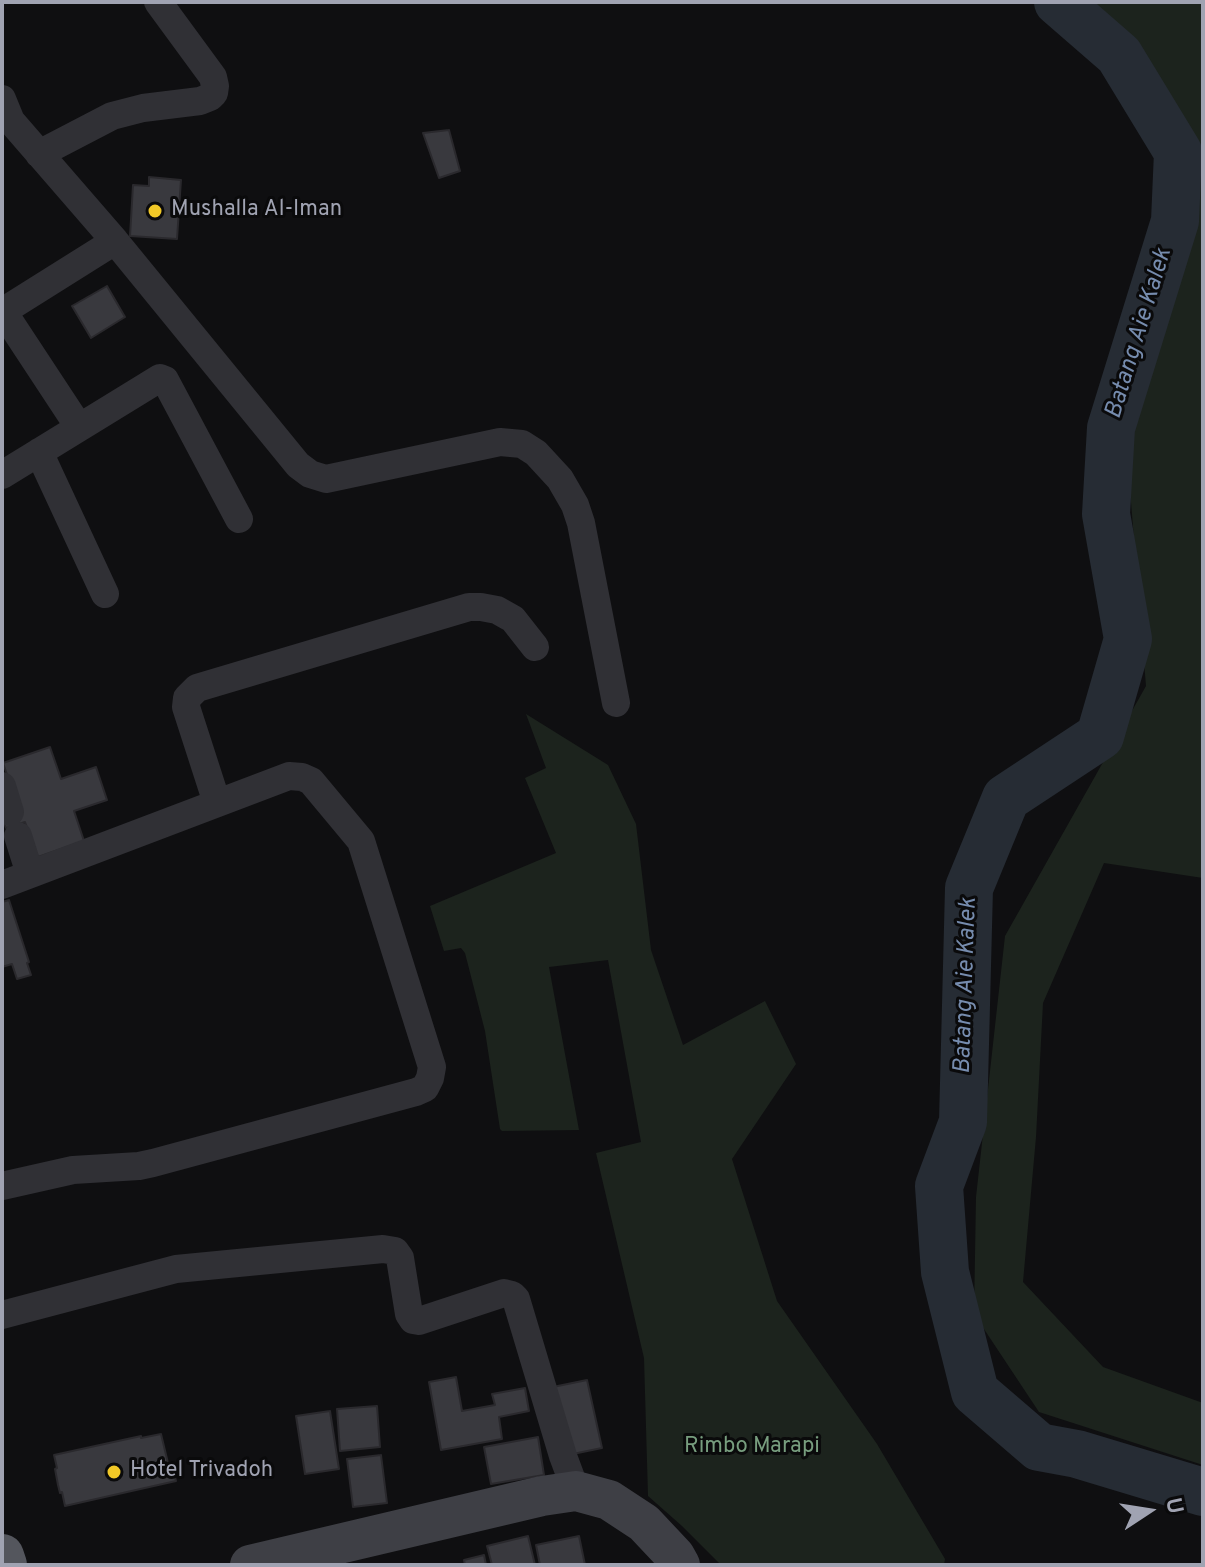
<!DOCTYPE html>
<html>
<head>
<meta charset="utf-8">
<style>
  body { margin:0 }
  #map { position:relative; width:1205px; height:1567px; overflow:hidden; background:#0f0f11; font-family:Overpass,sans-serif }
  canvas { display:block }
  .frame { position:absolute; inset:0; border:4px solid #a0a3b2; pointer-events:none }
  .north { position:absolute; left:1109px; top:1471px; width:80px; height:80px; -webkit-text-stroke:6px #0a0a0b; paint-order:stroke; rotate:78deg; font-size:22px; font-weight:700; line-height:32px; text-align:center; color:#a0a3b2 }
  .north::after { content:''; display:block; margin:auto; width:28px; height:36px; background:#a0a3b2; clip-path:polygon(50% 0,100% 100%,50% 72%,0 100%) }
</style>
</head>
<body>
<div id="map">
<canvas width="1205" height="1567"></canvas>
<div class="frame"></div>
<div class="north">U</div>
</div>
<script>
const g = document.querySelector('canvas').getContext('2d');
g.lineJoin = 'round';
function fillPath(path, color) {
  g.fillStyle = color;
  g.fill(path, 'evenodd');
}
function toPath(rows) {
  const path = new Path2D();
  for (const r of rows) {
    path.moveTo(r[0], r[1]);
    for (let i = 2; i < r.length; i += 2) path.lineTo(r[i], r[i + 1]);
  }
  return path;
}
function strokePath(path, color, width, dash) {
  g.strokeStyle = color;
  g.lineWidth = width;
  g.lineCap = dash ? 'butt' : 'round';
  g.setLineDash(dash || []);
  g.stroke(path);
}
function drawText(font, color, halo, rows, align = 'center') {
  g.font = font + ' Overpass,sans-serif';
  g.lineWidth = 6;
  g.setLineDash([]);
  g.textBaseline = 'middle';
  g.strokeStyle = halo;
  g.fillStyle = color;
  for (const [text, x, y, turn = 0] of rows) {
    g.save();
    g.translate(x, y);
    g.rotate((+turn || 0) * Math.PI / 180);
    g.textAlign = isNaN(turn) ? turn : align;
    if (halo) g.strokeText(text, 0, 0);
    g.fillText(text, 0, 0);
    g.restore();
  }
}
fillPath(toPath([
  [1093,2,1203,2,1203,878,1104,863,1043,1003,1036,1137,1023,1282,1103,1367,1203,1403,1203,1465,1039,1412,974,1314,976,1197,1005,936,1146,686,1122,392,1193,166],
  [526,714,608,765,636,824,651,950,683,1045,765,1001,796,1064,732,1159,777,1301,877,1444,945,1559,944,1565,721,1565,682,1526,648,1496,644,1358,596,1153,641,1142,608,960,549,967,579,1130,502,1131,500,1129,485,1031,465,953,461,948,444,951,430,906,556,853,525,778,546,768]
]), '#1c231d');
strokePath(toPath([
  [1058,2,1119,55,1178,152,1175,221,1111,428,1106,514,1128,639,1100,736,1006,798,969,888,963,1122,939,1186,945,1272,975,1392,1039,1447,1077,1454,1203,1492]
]), '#262c34', 48);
const building = toPath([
  [449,130,460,171,439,178,423,133,449,130],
  [149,177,181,180,177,239,130,236,133,185,149,186,149,177],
  [107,286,125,317,91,338,72,306,107,286],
  [50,747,61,779,96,767,107,800,74,811,84,841,38,857,25,822,6,828,2,818,16,800,3,763,50,747],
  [9,900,29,962,27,963,31,975,17,979,12,964,2,967,2,902,9,900],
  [456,1377,462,1411,495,1405,492,1394,525,1388,529,1411,499,1417,502,1439,441,1450,429,1382,456,1377],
  [587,1380,602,1448,563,1456,548,1388,587,1380],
  [377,1406,380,1447,340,1451,337,1409,377,1406],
  [330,1411,339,1469,305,1474,296,1416,330,1411],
  [161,1434,168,1463,171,1462,176,1481,65,1506,62,1492,60,1493,58,1485,55,1469,57,1468,54,1455,141,1436,141,1438,161,1434],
  [538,1437,544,1475,491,1484,484,1447,538,1437],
  [381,1455,387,1503,353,1507,347,1459,381,1455],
  [528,1536,535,1565,492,1565,487,1546,528,1536],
  [579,1536,585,1565,540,1565,536,1545,579,1536],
  [484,1555,486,1565,465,1565,464,1560,484,1555]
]);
fillPath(building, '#39393e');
strokePath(building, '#2a292d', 2);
strokePath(toPath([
  [2,99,11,121,115,241,298,465,310,474,326,479,500,442,522,444,536,453,560,479,575,505,581,523,616,703],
  [39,154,112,116,143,108,200,101,210,97,214,93,215,86,213,77,158,2],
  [2,310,79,427],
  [2,312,115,241],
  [39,452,105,594],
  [2,475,160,378,165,380,239,519],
  [2,786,10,812],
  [217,803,186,707,187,698,197,688,469,607,481,607,497,610,513,619,535,647],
  [18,836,30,874],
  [2,885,289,776,302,777,311,781,361,841,432,1067,430,1078,425,1088,416,1092,153,1163,139,1166,73,1170,2,1186],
  [2,1315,176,1269,383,1249,395,1251,400,1258,409,1314,413,1320,419,1321,504,1293,512,1295,516,1299,563,1456,576,1491]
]), '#303035', 28);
strokePath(toPath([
  [250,1565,542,1496,576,1491,609,1500,644,1523,675,1556,680,1565]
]), '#3e3f45', 40);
strokePath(toPath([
  [2,1556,5,1565]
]), '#54565d', 44);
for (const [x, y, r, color] of [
  [155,211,8,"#f1c827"],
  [114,1472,8,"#f1c827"]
]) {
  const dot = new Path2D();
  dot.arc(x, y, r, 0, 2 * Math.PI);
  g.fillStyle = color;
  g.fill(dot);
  strokePath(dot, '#0a0a0b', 3);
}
drawText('22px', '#a0a3b2', '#0a0a0b', [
  ["Mushalla Al-Iman",171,211],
  ["Hotel Trivadoh",130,1472]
], 'left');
drawText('22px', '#779d7e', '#0a0a0b', [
  ["Rimbo Marapi",752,1448]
]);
drawText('italic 24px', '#768cae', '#0a0a0b', [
  ["Batang Aie Kalek",1140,334,-73],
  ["Batang Aie Kalek",967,986,-88]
]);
</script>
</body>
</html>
